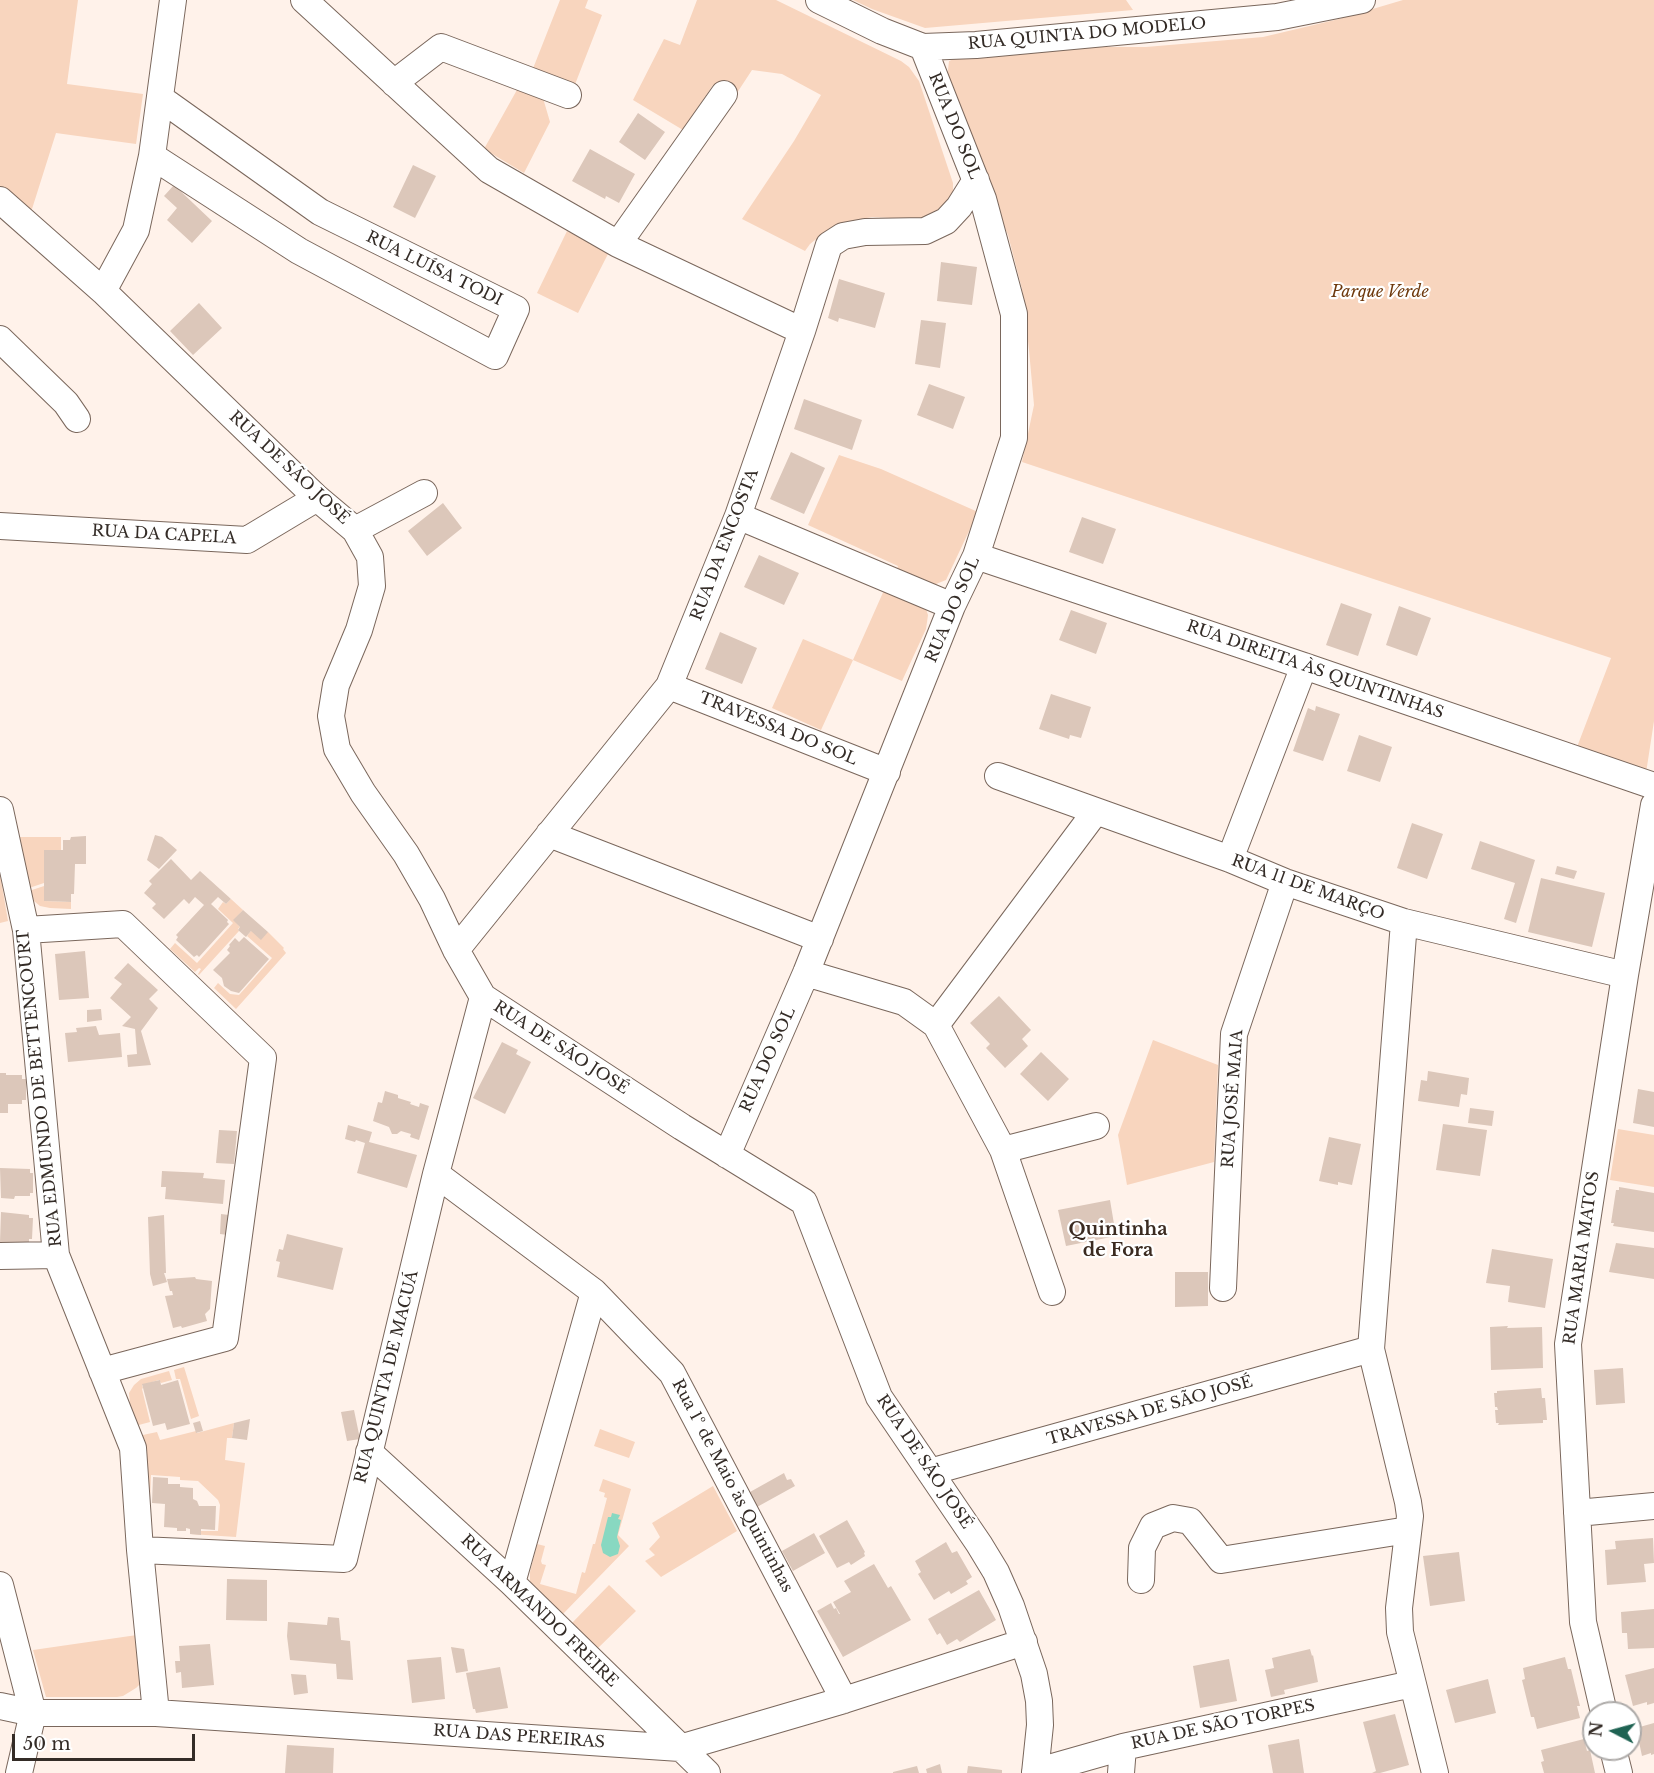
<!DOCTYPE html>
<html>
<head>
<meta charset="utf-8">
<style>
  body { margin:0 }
  #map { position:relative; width:1654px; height:1773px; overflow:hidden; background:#fff2ea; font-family:"Libre Baskerville",serif }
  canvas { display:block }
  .north { position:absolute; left:1582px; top:1701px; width:60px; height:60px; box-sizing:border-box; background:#fff; border:2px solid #aeaba9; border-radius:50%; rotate:276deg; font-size:16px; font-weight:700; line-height:24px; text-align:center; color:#342c27 }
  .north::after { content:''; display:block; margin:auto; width:21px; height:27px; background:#1f6353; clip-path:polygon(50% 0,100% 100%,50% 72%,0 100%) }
  .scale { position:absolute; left:12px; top:1734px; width:183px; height:27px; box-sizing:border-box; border:3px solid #342c27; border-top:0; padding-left:8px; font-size:18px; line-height:21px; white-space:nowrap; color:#342c27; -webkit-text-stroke:4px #fff; paint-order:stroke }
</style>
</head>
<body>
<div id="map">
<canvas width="1654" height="1773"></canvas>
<div class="north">N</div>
<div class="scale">50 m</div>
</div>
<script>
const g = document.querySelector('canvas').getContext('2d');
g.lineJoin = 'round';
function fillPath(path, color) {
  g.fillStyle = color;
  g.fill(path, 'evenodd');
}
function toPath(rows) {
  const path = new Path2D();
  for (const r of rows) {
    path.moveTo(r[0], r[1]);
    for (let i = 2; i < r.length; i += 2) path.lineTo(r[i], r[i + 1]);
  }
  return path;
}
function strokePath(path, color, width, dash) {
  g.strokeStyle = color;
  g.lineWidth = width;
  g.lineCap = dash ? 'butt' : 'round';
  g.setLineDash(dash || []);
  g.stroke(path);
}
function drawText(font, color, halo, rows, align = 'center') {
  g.font = font + ' "Libre Baskerville",serif';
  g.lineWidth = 4.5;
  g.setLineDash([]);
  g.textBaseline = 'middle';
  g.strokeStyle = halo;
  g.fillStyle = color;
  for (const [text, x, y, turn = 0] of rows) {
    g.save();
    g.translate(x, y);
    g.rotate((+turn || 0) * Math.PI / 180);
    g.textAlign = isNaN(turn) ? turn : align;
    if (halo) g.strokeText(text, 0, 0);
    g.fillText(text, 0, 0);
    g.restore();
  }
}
fillPath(toPath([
  [0,0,78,0,67,84,143,94,136,144,56,133,32,209,23,206,0,188],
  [560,0,588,0,585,8,602,15,574,87,532,71],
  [697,0,776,0,901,61,909,67,919,81,953,183,953,194,945,209,924,218,908,219,872,217,846,222,825,232,810,244,805,251,742,219,794,141,821,95,782,74,752,70,733,99,713,85,683,130,633,100,664,39,680,45],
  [853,0,1126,0,1133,10,925,28,872,9],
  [1403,0,1654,0,1654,721,1646,773,1577,747,1611,658,1022,462,1034,405,1029,350,1022,289,1008,235,993,201,947,79,949,61,971,52,1066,47,1146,47,1263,37,1339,19],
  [518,88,543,98,550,122,524,173,484,149],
  [567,231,609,252,578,313,537,293],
  [839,455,881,469,978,512,946,580,931,586,896,572,898,566,808,525],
  [885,588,926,609,928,615,926,629,902,681,853,660,821,730,772,708,803,639,853,660],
  [20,837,61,837,61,850,44,883,29,888],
  [0,874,8,921,0,923],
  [44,886,44,901,71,902,71,909,50,908,40,906,34,901,29,891],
  [231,899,243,910,234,920,240,927,238,929,239,931,199,975,198,974,201,969,199,968,195,972,170,949,175,943,197,963,233,923,218,909,223,902,226,904],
  [251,931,268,932,284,948,283,949,286,953,236,1009,214,988,218,983,230,994,239,995,272,958,247,936],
  [1153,1040,1218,1065,1214,1162,1127,1185,1118,1135],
  [1618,1129,1654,1135,1654,1187,1610,1180],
  [184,1367,199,1416,191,1419,180,1379,176,1379,174,1370],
  [169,1371,172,1380,161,1383,159,1380,142,1385,143,1388,142,1389,150,1422,135,1426,130,1404,129,1393,134,1385,141,1379],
  [234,1423,232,1438,227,1438,225,1460,245,1463,236,1537,190,1534,190,1531,218,1531,220,1505,218,1500,198,1481,180,1480,180,1477,151,1475,150,1501,147,1475,138,1436,157,1432,160,1440,196,1431,197,1433],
  [600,1429,635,1442,629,1458,594,1446],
  [603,1479,631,1489,618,1535,629,1546,562,1615,530,1583,530,1572,537,1544,545,1546,541,1561,542,1564,546,1565,540,1584,576,1594,582,1572,585,1573,593,1544,595,1544,607,1498,604,1497,605,1493,599,1491],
  [713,1486,737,1531,661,1577,645,1561,655,1555,649,1549,660,1537,652,1523],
  [609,1585,636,1611,597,1649,571,1624],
  [137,1635,142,1682,136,1688,123,1696,117,1697,46,1697,33,1650]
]), '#f8d5be');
fillPath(toPath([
  [612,1513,620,1515,618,1519,621,1520,617,1537,620,1546,618,1554,610,1557,603,1553,601,1545,608,1517,611,1517]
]), '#88d8c1');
fillPath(toPath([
  [638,113,665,132,645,160,619,142],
  [590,149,635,174,619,203,606,196,605,199,572,181],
  [413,165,436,176,415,218,393,207],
  [174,185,212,221,192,243,167,220,177,208,164,196],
  [941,262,977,267,972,305,937,301],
  [839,279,885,293,875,328,839,318,838,322,828,318],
  [199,303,222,328,193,355,170,331],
  [921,320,946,323,940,368,915,364],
  [929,384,965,397,953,429,917,415],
  [804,399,862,420,852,450,794,429],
  [791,452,825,468,804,514,770,499],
  [443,503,462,528,427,556,408,531],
  [1082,517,1116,529,1103,564,1069,552],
  [759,555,799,573,784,605,744,587],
  [1341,603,1372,614,1358,656,1326,645],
  [1399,606,1431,618,1417,656,1386,645],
  [1071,610,1107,623,1096,654,1059,640],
  [720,632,757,648,742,684,705,669],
  [1051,694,1091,707,1081,738,1070,735,1069,739,1039,729],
  [1316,706,1340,714,1323,761,1293,751,1308,708,1315,711],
  [1359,735,1392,747,1380,782,1347,771],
  [1412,823,1443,834,1427,879,1397,868],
  [155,835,162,837,177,850,159,869,147,860],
  [86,836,86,864,75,864,74,894,71,894,71,902,44,901,44,850,63,850,63,840,70,840,71,837],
  [1480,841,1535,860,1516,923,1504,919,1515,883,1471,869],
  [171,859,191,880,200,871,231,899,226,904,218,897,211,904,228,920,227,922,229,924,199,957,197,955,194,957,176,940,178,937,176,935,204,905,195,897,189,904,184,899,164,919,152,908,156,904,144,893,152,884,149,881],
  [1557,866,1577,871,1574,879,1555,874],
  [1541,878,1605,893,1592,947,1528,932],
  [243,910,268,932,261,940,251,931,246,937,238,930,240,927,233,920],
  [244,937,269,959,239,993,231,991,224,986,222,978,213,970,230,953,227,950,230,946,229,945,235,938,239,942],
  [85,951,89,998,59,1000,55,954],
  [128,963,158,990,149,999,158,1008,141,1031,151,1065,128,1067,127,1055,137,1054,135,1029,122,1026,131,1017,110,998,122,984,114,978],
  [999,996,1031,1030,1022,1039,1028,1046,1005,1068,986,1048,990,1044,970,1023],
  [101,1009,102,1020,87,1022,87,1010],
  [96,1026,99,1035,120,1033,122,1057,68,1062,65,1033,77,1032,76,1028],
  [502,1042,518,1050,516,1054,531,1062,505,1114,473,1098],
  [1041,1052,1069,1079,1048,1101,1020,1074],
  [1428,1071,1469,1078,1467,1095,1461,1094,1459,1107,1418,1101,1421,1080,1427,1081],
  [0,1073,6,1073,6,1075,22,1075,22,1079,26,1079,26,1100,22,1100,22,1104,8,1104,8,1113,0,1113],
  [1638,1089,1654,1092,1654,1127,1633,1123],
  [385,1091,398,1095,398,1098,411,1102,410,1104,419,1107,420,1103,429,1106,419,1140,410,1137,411,1134,401,1131,397,1134,392,1134,389,1127,373,1121,378,1102,382,1103],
  [1470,1108,1494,1111,1492,1126,1468,1123],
  [1443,1124,1487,1130,1480,1176,1436,1170],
  [348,1125,372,1132,369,1142,417,1155,407,1188,357,1173,365,1143,356,1140,355,1142,345,1139],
  [219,1130,237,1131,234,1164,216,1163],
  [1329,1137,1361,1144,1352,1185,1338,1182,1338,1185,1319,1181],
  [0,1168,30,1169,30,1173,33,1173,33,1193,30,1193,30,1196,15,1196,14,1199,1,1198],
  [162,1171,204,1173,203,1178,225,1180,223,1204,165,1199,166,1187,161,1187],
  [1619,1187,1654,1193,1654,1232,1613,1226,1614,1223,1611,1223,1616,1190,1619,1190],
  [1110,1200,1116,1236,1066,1246,1058,1210],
  [1,1212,29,1215,29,1218,33,1218,32,1239,29,1239,29,1242,0,1242],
  [221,1214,229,1215,228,1235,220,1234],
  [164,1215,166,1273,164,1273,167,1282,153,1286,150,1274,148,1217],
  [287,1234,343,1248,333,1290,277,1277,280,1262,276,1261,279,1249,283,1250],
  [1616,1243,1654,1248,1654,1279,1609,1272],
  [1492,1249,1553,1259,1545,1308,1508,1302,1510,1286,1486,1283],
  [1175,1272,1208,1272,1208,1306,1175,1307],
  [195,1277,196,1279,212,1281,210,1309,205,1314,207,1321,182,1328,181,1326,173,1328,165,1296,173,1295,172,1291,170,1291,167,1279],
  [1508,1326,1507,1328,1542,1327,1543,1368,1491,1370,1490,1327],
  [1623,1368,1625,1403,1596,1405,1594,1370],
  [160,1380,161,1385,178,1380,190,1424,167,1430,165,1423,153,1426,142,1384],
  [1541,1388,1542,1398,1545,1398,1547,1420,1543,1420,1543,1423,1498,1425,1499,1423,1496,1423,1495,1410,1498,1410,1497,1407,1495,1407,1494,1393,1497,1393,1497,1391],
  [354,1410,360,1439,347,1441,341,1412],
  [250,1419,247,1440,232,1438,234,1423],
  [200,1421,203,1431,196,1433,193,1423],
  [784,1473,787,1480,791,1479,795,1486,757,1507,750,1492],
  [153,1477,168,1478,168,1484,180,1484,180,1487,193,1488,193,1499,197,1501,199,1506,216,1506,215,1530,201,1529,201,1535,190,1534,190,1529,186,1528,186,1531,177,1531,177,1528,164,1527,165,1504,152,1503],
  [847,1520,865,1552,864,1553,865,1556,851,1565,849,1562,837,1568,819,1536],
  [814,1533,825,1553,793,1571,782,1551],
  [1653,1538,1654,1563,1644,1564,1646,1582,1607,1585,1605,1550,1616,1549,1615,1541],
  [946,1542,952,1553,957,1551,972,1577,966,1581,968,1584,951,1594,949,1591,934,1600,918,1574,921,1572,915,1561],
  [1459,1552,1465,1601,1430,1606,1423,1556],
  [874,1564,888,1588,891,1586,911,1620,843,1657,817,1611,831,1603,834,1609,836,1608,839,1614,840,1614,833,1602,851,1592,844,1581],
  [227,1579,267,1580,267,1621,226,1620],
  [979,1590,996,1620,960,1642,957,1639,947,1645,940,1633,937,1635,928,1619],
  [1654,1609,1654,1648,1628,1649,1627,1633,1622,1633,1621,1612],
  [328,1617,339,1618,341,1640,350,1641,353,1680,337,1679,336,1664,290,1660,287,1636,288,1622,327,1625],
  [210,1644,214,1685,182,1688,181,1672,176,1673,175,1661,180,1661,179,1646],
  [451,1647,464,1649,468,1671,456,1673],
  [1310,1649,1312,1656,1313,1655,1318,1682,1284,1690,1285,1694,1271,1697,1265,1670,1274,1668,1272,1658],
  [441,1657,445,1699,412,1703,407,1660],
  [1565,1657,1568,1669,1571,1669,1580,1706,1577,1706,1580,1718,1537,1729,1534,1717,1531,1717,1522,1680,1525,1679,1523,1668],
  [1229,1659,1237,1701,1200,1708,1193,1666],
  [500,1667,508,1708,476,1713,475,1709,473,1709,466,1673],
  [1654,1668,1654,1703,1647,1705,1647,1702,1633,1706,1625,1675],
  [291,1674,306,1675,308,1693,294,1695],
  [1488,1679,1496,1713,1455,1723,1446,1690],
  [1395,1714,1409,1765,1380,1773,1372,1773,1376,1771,1363,1722],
  [1654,1723,1654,1754,1651,1755,1651,1753,1642,1756,1636,1728],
  [1299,1739,1304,1773,1273,1773,1268,1745],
  [1584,1739,1587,1751,1590,1750,1595,1773,1544,1773,1541,1762,1544,1761,1541,1750],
  [287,1745,334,1748,333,1773,285,1773],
  [940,1764,942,1773,927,1773,926,1769],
  [917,1766,919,1773,893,1773,893,1772],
  [968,1766,1002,1770,1002,1773,967,1773]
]), '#dcc7ba');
const minor = toPath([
  [304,0,489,170,618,244,802,331],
  [819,0,882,31,923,47,976,45,1277,17,1362,0],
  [394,83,441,47,568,95],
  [152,156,299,251,495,356,516,309,320,212,160,98],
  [0,200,103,291,317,498,355,530,370,557,372,586,359,630,336,685,331,716,337,749,363,793,406,854,432,899,456,950,483,997,682,1127,804,1202,879,1397,979,1544,996,1572,1011,1606,1034,1674,1039,1701,1040,1725,1035,1773],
  [618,244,724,94],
  [103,291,136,230,152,156,173,0],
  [0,339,66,403,77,419],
  [738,516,952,606],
  [0,526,247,540,317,498],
  [355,530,424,493],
  [976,556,1304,666,1654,786],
  [669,686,887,772],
  [998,776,1230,859,1285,882,1404,922,1625,975],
  [0,810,26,930,56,1255,133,1448,140,1550,156,1713],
  [549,834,820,939],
  [1230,859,1304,666],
  [1404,922,1371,1349,1408,1502,1410,1516,1399,1608,1400,1632,1435,1773],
  [26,930,123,924,263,1058,225,1338,102,1371],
  [456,950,669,686,738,516,802,331,829,245,843,236,865,232,925,231,946,221,959,207,976,180],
  [806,973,904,1002,936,1025,1003,1150,1052,1292],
  [936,1025,1096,811],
  [1003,1150,1096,1126],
  [727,1155,806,973,952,606,976,556,1014,438,1014,314,983,199,923,47],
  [436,1174,594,1292,672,1373,844,1700],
  [0,1256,56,1255],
  [1223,1288,1234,1034,1285,882],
  [369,1452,512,1583,707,1773],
  [930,1472,1371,1349],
  [1577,1513,1654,1506],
  [140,1550,344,1559,436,1174,483,997],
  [1141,1580,1142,1548,1153,1526,1173,1518,1190,1521,1221,1560,1408,1530],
  [512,1583,594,1292],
  [0,1585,33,1713,19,1773],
  [0,1706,33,1713,156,1713,680,1748,844,1700,1024,1642],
  [1604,1713,1583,1622,1568,1344,1625,975,1654,805],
  [1613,1749,1619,1773],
  [1035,1772,1123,1747,1412,1684],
  [1121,1773,1123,1747]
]);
strokePath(minor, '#7a675c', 28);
strokePath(minor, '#fff', 26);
drawText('16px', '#342c27', '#fff', [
  ["RUA QUINTA DO MODELO",1087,34,-5],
  ["RUA DO SOL",954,126,68],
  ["RUA LUÍSA TODI",434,269,26],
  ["RUA DE SÃO JOSÉ",289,468,43],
  ["RUA DA CAPELA",164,535,3],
  ["RUA DA ENCOSTA",725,545,-69],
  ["RUA DO SOL",953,610,-67],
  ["RUA DIREITA ÀS QUINTINHAS",1315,670,19],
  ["TRAVESSA DO SOL",778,729,22],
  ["RUA 11 DE MARÇO",1308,888,20],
  ["RUA DE SÃO JOSÉ",561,1048,33],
  ["RUA DO SOL",768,1060,-66],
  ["RUA EDMUNDO DE BETTENCOURT",40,1088,-96],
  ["RUA JOSÉ MAIA",1233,1099,-86],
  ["RUA MARIA MATOS",1582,1258,-82],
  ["RUA QUINTA DE MACUÁ",387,1377,-76],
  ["TRAVESSA DE SÃO JOSÉ",1150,1411,-16],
  ["RUA DE SÃO JOSÉ",924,1462,56],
  ["Rua 1º de Maio às Quintinhas",732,1486,62],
  ["RUA ARMANDO FREIRE",539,1611,44],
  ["RUA DE SÃO TORPES",1223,1725,-12],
  ["RUA DAS PEREIRAS",519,1737,4]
]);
drawText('italic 16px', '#6e390d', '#fff', [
  ["Parque Verde",1380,292]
]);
drawText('bold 18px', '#3b2b21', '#fff', [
  ["Quintinha",1118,1230],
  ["de Fora",1118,1251]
]);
</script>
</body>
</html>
